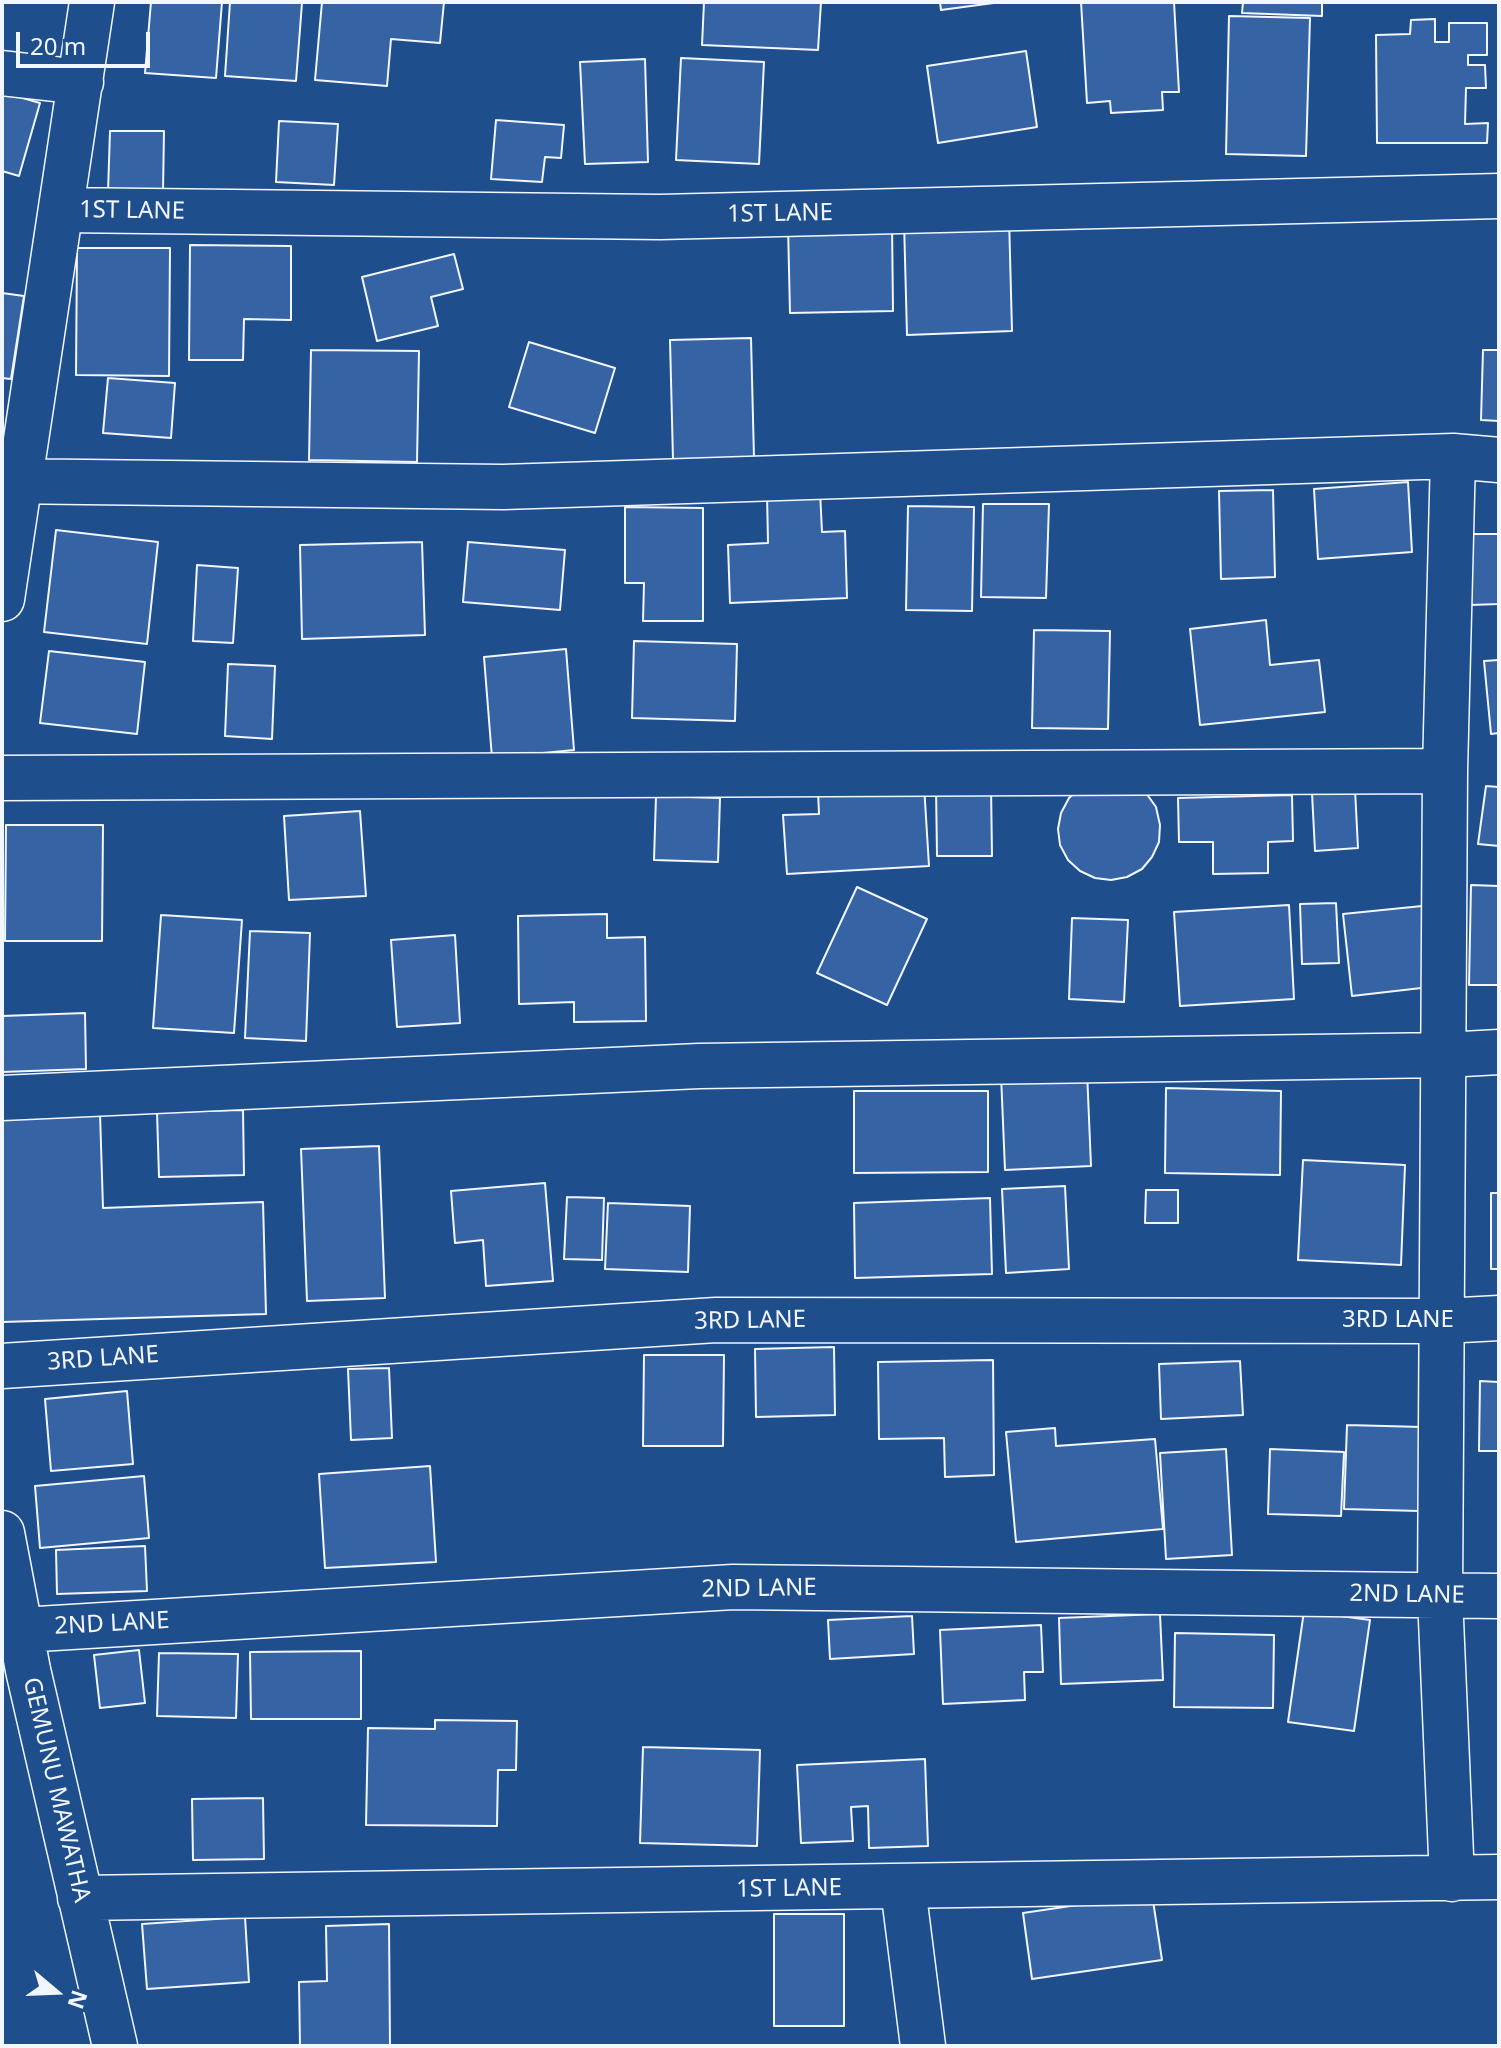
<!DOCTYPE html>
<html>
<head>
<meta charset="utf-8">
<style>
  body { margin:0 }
  #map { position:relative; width:1501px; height:2048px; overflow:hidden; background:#1f4e8c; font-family:"Noto Sans",sans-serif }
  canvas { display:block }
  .frame { position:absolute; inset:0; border:4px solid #f2f6ff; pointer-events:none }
  .north { position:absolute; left:16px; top:1952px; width:80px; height:80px; -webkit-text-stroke:6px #1f4e8c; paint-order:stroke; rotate:109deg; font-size:22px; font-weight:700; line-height:32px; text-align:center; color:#f2f6ff }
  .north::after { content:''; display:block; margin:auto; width:28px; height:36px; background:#f2f6ff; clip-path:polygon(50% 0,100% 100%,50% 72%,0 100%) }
  .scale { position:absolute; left:16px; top:32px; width:134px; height:36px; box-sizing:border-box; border:4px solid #f2f6ff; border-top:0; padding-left:10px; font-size:24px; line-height:28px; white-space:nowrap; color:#f2f6ff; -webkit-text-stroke:6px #1f4e8c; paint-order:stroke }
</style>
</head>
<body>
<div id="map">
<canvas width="1501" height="2048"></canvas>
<div class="frame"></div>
<div class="north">N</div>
<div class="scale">20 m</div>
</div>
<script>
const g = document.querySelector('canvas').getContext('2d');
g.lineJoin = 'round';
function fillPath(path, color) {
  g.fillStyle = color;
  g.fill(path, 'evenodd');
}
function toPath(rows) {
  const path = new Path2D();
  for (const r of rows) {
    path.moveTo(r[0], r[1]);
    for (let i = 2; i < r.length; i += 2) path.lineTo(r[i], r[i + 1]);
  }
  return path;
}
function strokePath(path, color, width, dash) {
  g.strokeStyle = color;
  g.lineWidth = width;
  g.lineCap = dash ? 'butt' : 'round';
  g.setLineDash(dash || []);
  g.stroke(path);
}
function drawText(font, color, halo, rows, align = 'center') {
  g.font = font + ' "Noto Sans",sans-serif';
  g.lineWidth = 6;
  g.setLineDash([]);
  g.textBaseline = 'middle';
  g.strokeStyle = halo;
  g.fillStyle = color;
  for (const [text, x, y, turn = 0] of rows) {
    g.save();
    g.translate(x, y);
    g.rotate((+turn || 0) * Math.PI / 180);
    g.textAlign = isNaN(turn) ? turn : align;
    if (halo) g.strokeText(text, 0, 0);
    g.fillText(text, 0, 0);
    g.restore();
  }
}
const building = toPath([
  [151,2,222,2,216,78,145,73,151,2],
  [230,2,302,3,296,81,225,76,230,2],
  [322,2,444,2,440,43,391,39,387,86,315,80,322,2],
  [704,2,821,2,818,50,702,45,704,2],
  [940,2,1001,2,941,10,940,2],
  [1081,2,1174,2,1179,92,1162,92,1163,110,1111,113,1110,101,1087,103,1081,2],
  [1243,2,1322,2,1322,16,1242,13,1243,2],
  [1229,16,1310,18,1306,156,1226,154,1229,16],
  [1435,19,1435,42,1449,42,1449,23,1487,23,1487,55,1468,55,1468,65,1485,65,1486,88,1466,88,1465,124,1488,123,1487,143,1377,143,1376,35,1410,34,1411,20,1435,19],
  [1026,51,1037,127,938,143,927,66,1026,51],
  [681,58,764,62,759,164,676,160,681,58],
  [645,59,648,162,585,164,580,62,645,59],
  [2,92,40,103,19,176,2,171,2,92],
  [496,120,564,125,561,158,545,157,542,182,491,179,496,120],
  [279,121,338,124,334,185,276,182,279,121],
  [110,131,164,131,163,192,108,192,110,131],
  [1009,217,1012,331,907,335,904,221,1009,217],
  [892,223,893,311,790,313,788,226,892,223],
  [190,245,291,246,291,320,244,319,243,360,189,360,190,245],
  [77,248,170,248,169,376,76,375,77,248],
  [454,254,463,289,431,297,438,326,377,341,362,277,454,254],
  [2,293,24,296,11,379,2,378,2,293],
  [751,338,754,458,673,460,670,340,751,338],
  [529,342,615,368,595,433,509,407,529,342],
  [311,350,419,351,417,462,309,460,311,350],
  [1483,350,1499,350,1499,421,1481,420,1483,350],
  [108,378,175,383,171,438,103,433,108,378],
  [1408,482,1412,552,1318,559,1314,489,1408,482],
  [1273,490,1275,577,1221,579,1219,491,1273,490],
  [820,491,822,532,845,531,847,598,730,603,728,545,768,543,767,493,820,491],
  [983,504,1049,504,1046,598,981,597,983,504],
  [908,506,974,507,972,611,906,610,908,506],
  [625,507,703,508,703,621,643,621,644,583,625,583,625,507],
  [56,530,158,542,147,644,44,632,56,530],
  [1469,534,1499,534,1499,604,1470,605,1469,534],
  [422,542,425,635,302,639,300,545,422,542],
  [468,542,565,550,560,610,463,602,468,542],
  [197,565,238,568,233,643,193,641,197,565],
  [1266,620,1270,665,1319,660,1325,712,1200,725,1190,629,1266,620],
  [1034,630,1110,631,1108,729,1032,728,1034,630],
  [634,641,737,644,735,721,632,718,634,641],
  [566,649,574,750,492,758,484,657,566,649],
  [49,651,145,662,137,734,40,723,49,651],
  [1499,660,1499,733,1491,734,1484,661,1499,660],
  [228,664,275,666,272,739,225,736,228,664],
  [924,785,929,866,787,874,783,815,819,814,818,791,924,785],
  [991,785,992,856,937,856,936,787,991,785],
  [1486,786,1499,787,1499,846,1478,844,1486,786],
  [1081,787,1146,793,1156,807,1160,825,1159,842,1152,857,1142,869,1127,877,1111,880,1095,878,1080,871,1068,860,1060,845,1058,829,1061,813,1069,798,1081,787],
  [1355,789,1358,848,1315,851,1312,793,1355,789],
  [1292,795,1293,841,1268,842,1268,873,1213,874,1213,842,1179,842,1178,798,1292,795],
  [656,796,720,798,718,862,654,860,656,796],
  [360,811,366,896,289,900,284,816,360,811],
  [6,825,103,825,102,941,5,941,6,825],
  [1471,885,1499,886,1499,985,1469,985,1471,885],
  [857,887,927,919,887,1005,817,973,857,887],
  [1336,903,1339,963,1302,964,1300,904,1336,903],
  [1289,905,1294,999,1180,1006,1174,912,1289,905],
  [1422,906,1430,987,1352,996,1343,914,1422,906],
  [607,914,607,938,645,937,646,1021,574,1022,574,1002,519,1004,518,916,607,914],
  [161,915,242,920,234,1033,153,1028,161,915],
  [1072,918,1128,920,1124,1002,1069,999,1072,918],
  [250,931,310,933,306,1041,245,1038,250,931],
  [455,935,460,1023,397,1027,391,940,455,935],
  [85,1013,86,1069,2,1072,2,1016,85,1013],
  [1087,1071,1091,1166,1005,1170,1001,1075,1087,1071],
  [1166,1088,1281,1091,1280,1175,1165,1173,1166,1088],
  [854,1091,988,1091,988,1172,854,1173,854,1091],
  [243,1110,244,1175,159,1177,157,1112,243,1110],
  [100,1113,103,1208,263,1202,266,1314,2,1322,2,1117,100,1113],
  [379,1146,385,1298,307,1301,301,1149,379,1146],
  [1303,1160,1405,1165,1401,1265,1298,1260,1303,1160],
  [545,1183,553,1281,486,1286,483,1240,455,1243,451,1191,545,1183],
  [1065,1186,1069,1269,1006,1273,1002,1189,1065,1186],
  [1146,1190,1178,1190,1178,1223,1145,1223,1146,1190],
  [1491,1193,1499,1193,1499,1269,1491,1269,1491,1193],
  [567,1197,604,1198,602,1260,564,1259,567,1197],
  [990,1198,992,1274,855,1278,854,1203,990,1198],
  [608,1203,690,1206,688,1272,605,1269,608,1203],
  [834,1347,835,1415,756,1417,755,1349,834,1347],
  [644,1355,724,1355,723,1446,643,1446,644,1355],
  [993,1360,994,1475,945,1477,944,1438,879,1439,878,1362,993,1360],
  [1240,1361,1243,1415,1161,1419,1159,1364,1240,1361],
  [389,1368,392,1438,351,1440,348,1369,389,1368],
  [1480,1381,1499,1382,1499,1451,1479,1451,1480,1381],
  [127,1391,133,1464,51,1471,45,1399,127,1391],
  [1347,1425,1422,1427,1419,1511,1344,1509,1347,1425],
  [1055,1428,1056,1446,1155,1439,1163,1529,1016,1542,1006,1432,1055,1428],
  [1226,1449,1232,1555,1166,1559,1160,1453,1226,1449],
  [1270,1449,1344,1452,1341,1516,1268,1514,1270,1449],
  [430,1466,436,1562,325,1568,319,1474,430,1466],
  [144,1476,149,1538,40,1548,35,1486,144,1476],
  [145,1546,147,1591,57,1594,56,1550,145,1546],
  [1304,1611,1370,1620,1354,1731,1288,1722,1304,1611],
  [1160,1614,1163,1680,1061,1684,1059,1618,1160,1614],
  [912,1616,914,1654,830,1659,828,1620,912,1616],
  [1041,1625,1043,1672,1024,1672,1025,1700,943,1704,940,1630,1041,1625],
  [1175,1633,1274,1635,1273,1708,1174,1707,1175,1633],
  [139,1650,145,1703,100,1708,94,1655,139,1650],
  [361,1651,361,1719,251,1719,250,1652,361,1651],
  [159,1653,238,1654,236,1718,157,1716,159,1653],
  [435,1720,517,1721,516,1770,498,1770,497,1826,366,1825,368,1728,435,1729,435,1720],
  [643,1747,760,1750,757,1846,640,1843,643,1747],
  [925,1759,928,1846,869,1848,868,1806,851,1807,853,1841,801,1843,797,1765,925,1759],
  [263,1798,264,1859,193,1860,192,1799,263,1798],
  [1152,1894,1162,1960,1032,1979,1023,1913,1152,1894],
  [774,1914,844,1914,844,2026,774,2026,774,1914],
  [245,1917,249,1982,147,1989,142,1924,245,1917],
  [389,1924,390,2046,300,2046,299,1982,327,1981,326,1926,389,1924]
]);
fillPath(building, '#3563a3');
strokePath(building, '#f2f6ff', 2);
const minor = toPath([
  [2,73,81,82],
  [61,210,660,217,1499,196],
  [2,481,503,487,1453,456,1499,460],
  [2,599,92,2],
  [2,778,1445,771],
  [2,1098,699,1066,1445,1055,1499,1052],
  [2,1366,716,1320,1443,1321,1499,1318],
  [2,1533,28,1670,115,2046],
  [21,1630,733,1587,1499,1596],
  [1452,1879,1440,1596,1445,771,1453,456],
  [903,1888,923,2046],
  [80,1898,1499,1877]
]);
strokePath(minor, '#f2f6ff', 47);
strokePath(minor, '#1f4e8c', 44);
drawText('24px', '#f2f6ff', '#1f4e8c', [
  ["1ST LANE",132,211,1],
  ["1ST LANE",780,214,-1],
  ["3RD LANE",1398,1320],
  ["3RD LANE",750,1321,-1],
  ["3RD LANE",103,1359,-4],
  ["2ND LANE",759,1589,-1],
  ["2ND LANE",1407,1595,1],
  ["2ND LANE",112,1624,-3],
  ["GEMUNU MAWATHA",56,1790,77],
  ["1ST LANE",789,1889,-1]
]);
</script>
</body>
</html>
